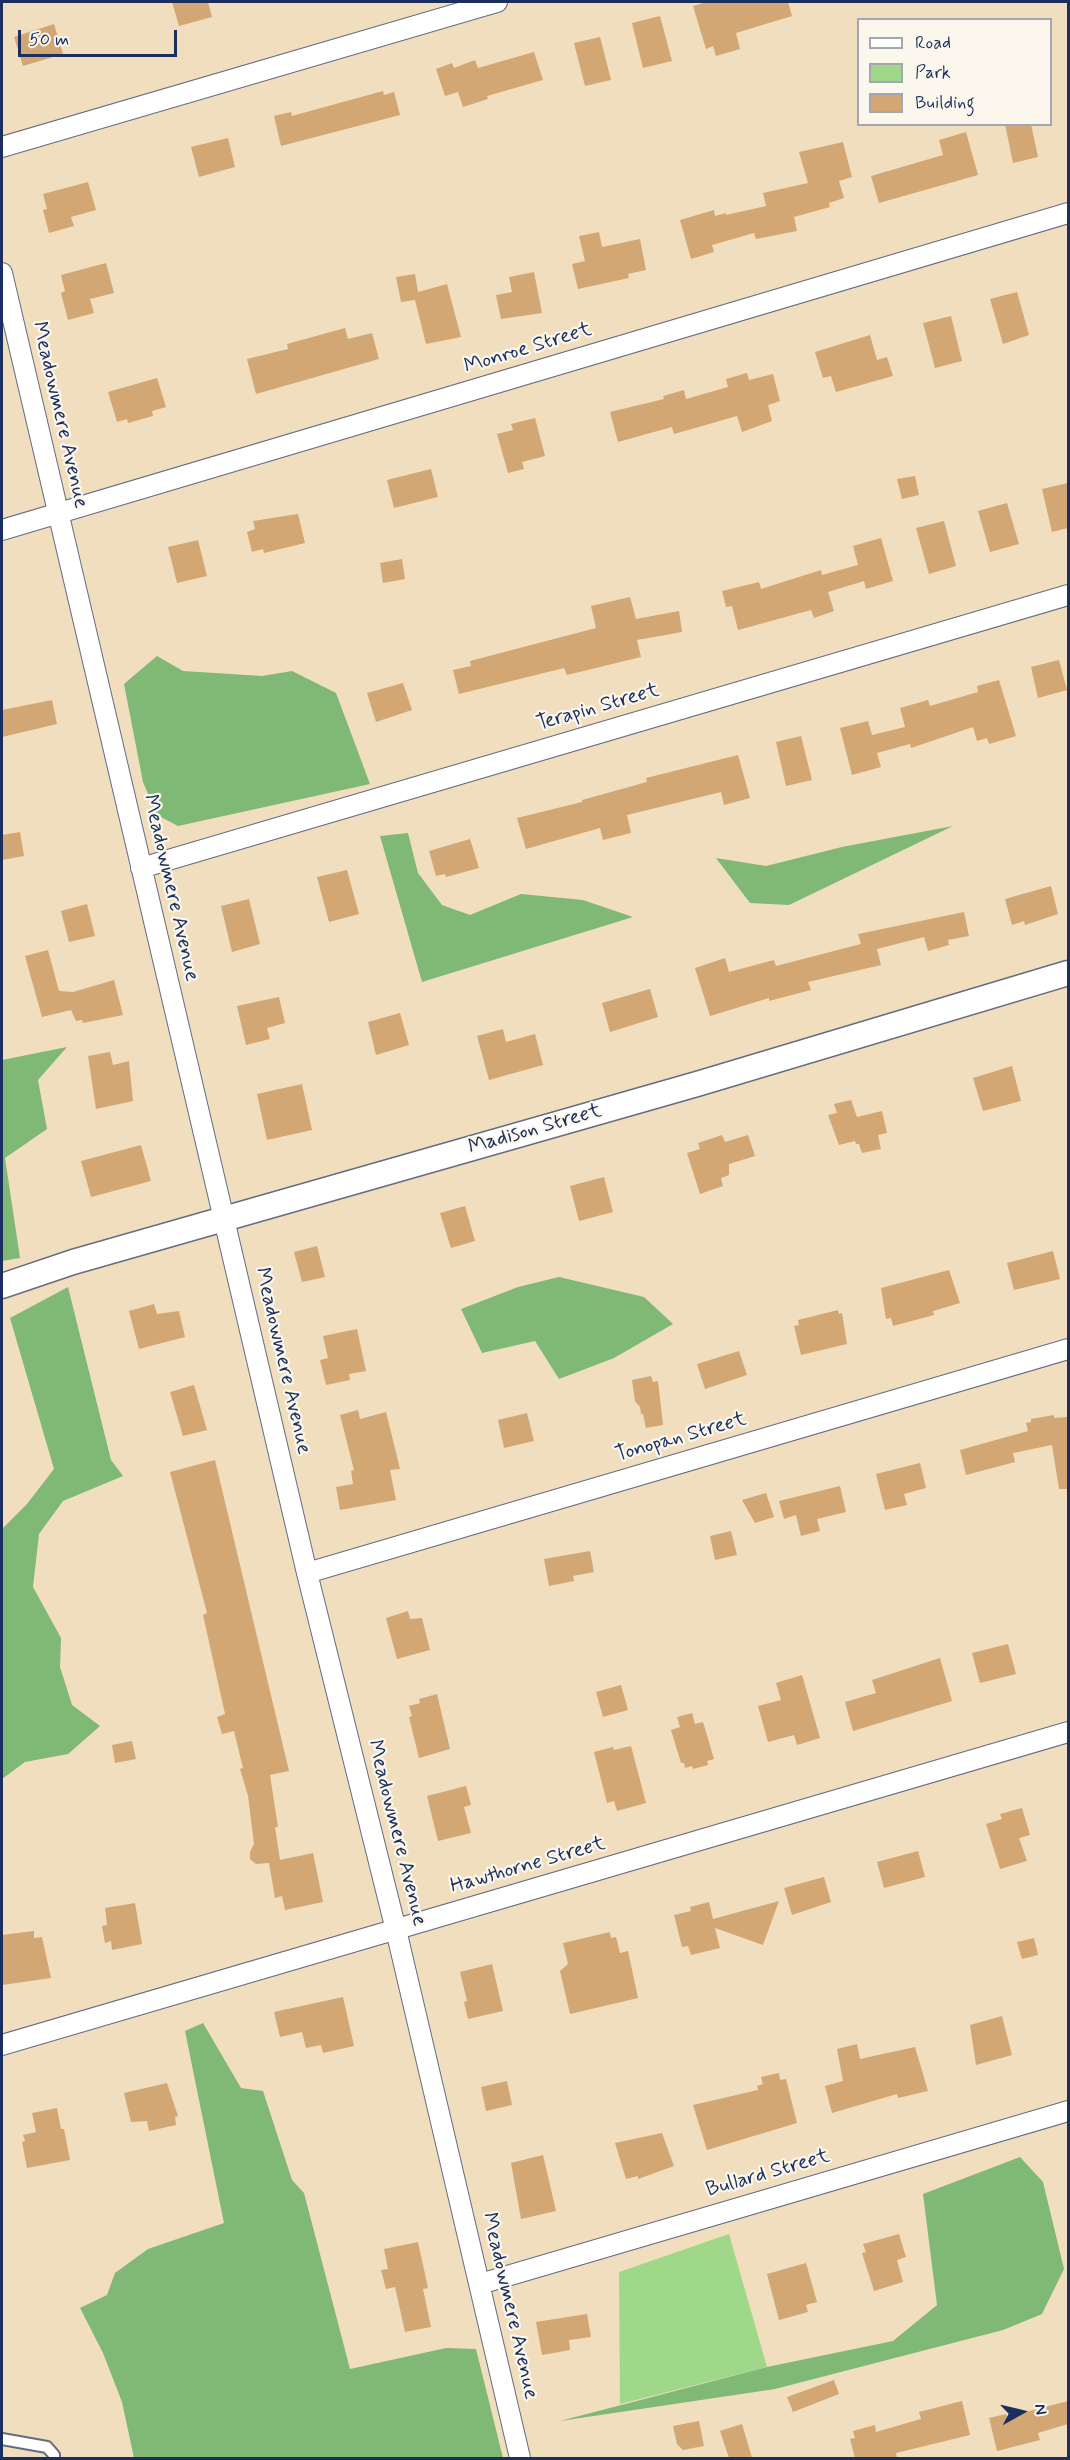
<!DOCTYPE html>
<html>
<head>
<meta charset="utf-8">
<style>
  body { margin:0 }
  #map { position:relative; width:1070px; height:2460px; overflow:hidden; background:#f0debf; font-family:Mynerve,sans-serif }
  canvas { display:block }
  .frame { position:absolute; inset:0; border:3px solid #1b2f5e; pointer-events:none }
  .legend { position:absolute; left:857px; top:18px; width:195px; height:108px; box-sizing:border-box; background:#fbf7ec; border:2px solid #a1a7b3; margin:0; padding:8px 10px; list-style:none; font-size:18px; color:#1b2f5e }
  .legend li { display:flex; align-items:center; gap:12px; height:30px }
  .legend b { width:30px; border:2px solid #a1a7b3 }
  .north { position:absolute; left:992px; top:2382px; width:60px; height:60px; -webkit-text-stroke:4px #fbf7ec; paint-order:stroke; rotate:82deg; font-size:16px; font-weight:700; line-height:24px; text-align:center; color:#1b2f5e }
  .north::after { content:''; display:block; margin:auto; width:21px; height:27px; background:#1b2f5e; clip-path:polygon(50% 0,100% 100%,50% 72%,0 100%) }
  .scale { position:absolute; left:18px; top:30px; width:159px; height:27px; box-sizing:border-box; border:3px solid #1b2f5e; border-top:0; padding-left:8px; font-size:18px; line-height:21px; white-space:nowrap; color:#1b2f5e; -webkit-text-stroke:4px #fbf7ec; paint-order:stroke }
</style>
</head>
<body>
<div id="map">
<canvas width="1070" height="2460"></canvas>
<div class="frame"></div>
<ul class="legend">
<li><b style="height:8px;background:#fff"></b>Road</li>
<li><b style="height:16px;background:#a0d889"></b>Park</li>
<li><b style="height:16px;background:#d3a773"></b>Building</li>
</ul>
<div class="north">N</div>
<div class="scale">50 m</div>
</div>
<script>
const g = document.querySelector('canvas').getContext('2d');
g.lineJoin = 'round';
function fillPath(path, color) {
  g.fillStyle = color;
  g.fill(path, 'evenodd');
}
function toPath(rows) {
  const path = new Path2D();
  for (const r of rows) {
    path.moveTo(r[0], r[1]);
    for (let i = 2; i < r.length; i += 2) path.lineTo(r[i], r[i + 1]);
  }
  return path;
}
function strokePath(path, color, width, dash) {
  g.strokeStyle = color;
  g.lineWidth = width;
  g.lineCap = dash ? 'butt' : 'round';
  g.setLineDash(dash || []);
  g.stroke(path);
}
function drawText(font, color, halo, rows, align = 'center') {
  g.font = font + ' Mynerve,sans-serif';
  g.lineWidth = 4.5;
  g.setLineDash([]);
  g.textBaseline = 'middle';
  g.strokeStyle = halo;
  g.fillStyle = color;
  for (const [text, x, y, turn = 0] of rows) {
    g.save();
    g.translate(x, y);
    g.rotate((+turn || 0) * Math.PI / 180);
    g.textAlign = isNaN(turn) ? turn : align;
    if (halo) g.strokeText(text, 0, 0);
    g.fillText(text, 0, 0);
    g.restore();
  }
}
fillPath(toPath([
  [729,2234,767,2367,620,2404,619,2272]
]), '#a0d889');
fillPath(toPath([
  [157,656,183,671,262,676,292,671,336,693,370,784,178,826,157,815,143,782,124,684],
  [953,826,789,905,750,903,716,858,766,866,842,847],
  [408,833,418,873,442,905,470,915,521,894,583,900,633,917,422,982,380,836],
  [67,1047,38,1080,47,1129,5,1158,20,1258,2,1261,2,1060],
  [559,1277,644,1297,673,1324,614,1358,559,1379,535,1341,482,1353,461,1309,518,1287],
  [68,1287,111,1460,123,1476,63,1501,39,1534,33,1587,61,1638,60,1667,72,1705,100,1726,68,1754,25,1762,2,1779,2,1529,27,1504,54,1469,10,1318],
  [203,2023,241,2088,263,2091,292,2180,304,2193,350,2369,446,2348,476,2349,503,2458,134,2458,122,2402,103,2353,80,2308,107,2295,115,2273,148,2249,224,2223,185,2031],
  [1020,2157,1043,2182,1064,2269,1042,2314,1003,2330,775,2389,560,2421,767,2367,893,2341,937,2305,923,2194]
]), '#80b875');
fillPath(toPath([
  [172,2,208,2,212,17,179,26],
  [707,2,788,2,792,16,736,33,740,49,716,56,713,46,706,49,693,6],
  [660,16,672,61,643,68,632,23],
  [54,24,63,54,23,66,14,37],
  [600,37,611,80,585,86,574,43],
  [534,52,543,80,487,96,488,99,463,107,458,92,445,96,436,69,452,63,454,68,475,60,478,68],
  [383,91,384,95,394,92,400,115,281,146,274,116,291,112,292,116],
  [1005,124,1031,124,1038,157,1013,163],
  [966,132,978,175,879,203,871,176,943,155,939,140],
  [228,138,235,167,199,177,191,147],
  [843,142,852,177,839,181,844,198,829,203,830,207,794,217,797,231,756,239,754,233,712,245,714,252,691,259,680,220,714,210,715,216,726,213,726,215,766,206,763,193,808,183,799,152],
  [88,182,96,210,71,217,74,226,49,233,43,210,47,209,43,194],
  [599,232,602,247,640,239,646,270,628,274,629,278,578,289,572,264,585,261,579,236],
  [106,263,114,293,90,299,94,313,68,320,61,293,65,291,61,275],
  [534,272,542,313,501,319,496,295,512,292,509,277],
  [415,274,418,292,447,284,461,337,426,344,415,300,401,302,396,277],
  [1017,292,1029,335,1003,344,990,299],
  [951,316,962,361,935,368,923,323],
  [345,328,348,339,372,333,379,359,256,394,247,359,288,349,287,344],
  [870,335,877,360,887,357,893,376,836,392,831,376,823,378,815,352],
  [747,373,749,380,773,374,780,401,768,405,772,421,742,432,737,416,674,434,672,427,618,442,610,412,664,399,663,396,684,390,686,399,728,387,726,379],
  [157,378,166,407,152,411,153,416,128,423,127,419,117,422,108,392],
  [535,418,545,456,522,462,524,469,508,473,497,434,513,430,511,424],
  [431,469,438,497,394,508,387,480],
  [915,476,919,495,902,499,897,479],
  [1068,483,1068,528,1052,532,1042,489],
  [1007,503,1019,544,990,552,978,511],
  [298,514,305,543,264,553,263,549,252,552,247,532,255,529,253,521],
  [944,521,956,566,929,574,916,528],
  [881,538,893,581,866,589,864,581,828,592,834,611,814,618,811,610,738,630,732,606,726,607,722,591,759,582,761,589,821,570,822,575,858,565,853,546],
  [198,540,207,576,177,583,168,547],
  [402,559,405,579,383,583,380,563],
  [630,597,636,619,679,611,682,632,637,640,641,657,567,675,564,668,459,694,453,670,471,666,470,661,596,628,591,606],
  [1059,660,1067,690,1038,698,1031,667],
  [999,680,1016,736,989,744,987,738,977,741,973,727,911,748,910,744,877,753,881,767,852,775,840,728,868,721,872,735,905,727,900,708,928,700,930,706,978,692,977,686],
  [403,683,412,710,376,722,367,693],
  [52,700,57,724,2,737,2,710],
  [801,736,812,780,786,786,776,742],
  [738,755,750,798,724,805,721,792,627,815,631,833,603,840,600,828,526,849,517,818,582,802,582,800,647,782,646,778],
  [20,832,24,856,2,860,2,835],
  [470,839,479,868,446,877,445,874,436,876,429,851],
  [347,870,359,914,329,922,317,877],
  [1051,886,1058,914,1025,925,1024,921,1012,925,1005,899],
  [249,899,260,944,232,952,221,906],
  [87,904,95,936,69,942,61,911],
  [964,912,969,936,948,940,949,945,928,951,924,937,877,949,881,965,808,982,811,990,769,1001,769,998,710,1016,695,968,725,958,729,972,774,960,776,966,861,944,858,934],
  [48,950,59,991,73,992,114,980,123,1015,83,1023,82,1020,76,1021,71,1010,42,1017,25,956],
  [650,989,658,1017,610,1032,602,1003],
  [279,997,285,1023,267,1028,270,1039,246,1045,237,1006],
  [400,1013,409,1045,376,1055,368,1022],
  [503,1029,506,1042,535,1034,543,1065,489,1080,477,1036],
  [110,1052,113,1065,129,1061,133,1101,96,1109,88,1056],
  [1012,1066,1021,1101,983,1111,973,1078],
  [302,1084,312,1130,267,1140,257,1094],
  [851,1100,857,1117,882,1111,887,1133,878,1135,881,1149,862,1153,859,1144,856,1144,855,1141,839,1145,828,1115,837,1113,834,1104],
  [722,1135,725,1142,748,1135,755,1156,729,1164,729,1175,721,1178,723,1186,700,1194,687,1153,700,1149,698,1143],
  [141,1145,151,1181,91,1197,81,1161],
  [604,1177,613,1212,579,1221,570,1186],
  [465,1206,475,1241,451,1248,440,1213],
  [317,1246,325,1277,302,1282,294,1252],
  [1053,1251,1060,1279,1014,1290,1007,1263],
  [949,1270,960,1303,933,1311,934,1315,893,1326,891,1318,886,1319,881,1288],
  [154,1304,157,1314,179,1311,185,1337,139,1349,129,1311],
  [838,1310,839,1314,842,1313,847,1344,801,1355,794,1326,799,1325,798,1320],
  [357,1329,366,1371,349,1374,350,1380,326,1385,320,1360,328,1358,323,1336],
  [739,1351,747,1375,705,1389,697,1364],
  [651,1376,653,1382,658,1381,663,1425,646,1428,643,1414,641,1414,640,1407,635,1401,632,1380],
  [194,1385,207,1430,183,1436,170,1392],
  [358,1410,360,1419,386,1412,400,1469,390,1470,396,1500,340,1510,336,1487,353,1484,351,1471,354,1470,340,1415],
  [527,1413,534,1441,504,1448,498,1420],
  [1054,1415,1054,1418,1068,1417,1068,1489,1059,1489,1052,1445,1013,1453,1015,1462,966,1475,960,1450,1028,1431,1026,1423,1031,1422,1031,1419],
  [215,1460,289,1771,270,1775,278,1827,275,1827,280,1860,313,1853,323,1902,285,1910,282,1896,275,1898,269,1863,256,1864,250,1859,250,1852,254,1844,248,1796,240,1769,243,1768,234,1731,222,1734,217,1717,225,1714,203,1615,207,1613,170,1472],
  [920,1463,926,1488,904,1494,907,1505,885,1510,876,1474],
  [840,1486,846,1512,817,1519,820,1531,801,1536,796,1515,784,1519,779,1501],
  [766,1493,774,1517,755,1523,742,1500],
  [731,1531,737,1555,715,1560,710,1536],
  [590,1551,594,1572,573,1576,574,1581,549,1586,544,1559],
  [408,1611,410,1619,422,1618,430,1650,397,1659,386,1618],
  [1008,1644,1016,1674,980,1683,972,1653],
  [940,1658,952,1701,853,1731,845,1702,876,1693,872,1680],
  [802,1675,820,1738,797,1745,794,1735,768,1742,758,1706,781,1700,776,1683],
  [621,1685,628,1710,603,1717,596,1692],
  [437,1694,450,1749,419,1758,409,1717,412,1716,409,1706,420,1703,419,1699],
  [692,1713,695,1724,703,1722,714,1759,707,1761,708,1765,693,1769,692,1766,685,1768,684,1763,681,1763,671,1730,680,1727,677,1717],
  [132,1741,136,1759,115,1763,112,1745],
  [631,1746,646,1803,617,1811,614,1801,607,1803,594,1752,613,1747,614,1750],
  [466,1786,471,1805,464,1807,471,1833,438,1841,427,1796],
  [1022,1808,1030,1835,1019,1838,1027,1861,1000,1869,986,1824,1002,1819,1000,1814],
  [918,1851,925,1877,884,1888,877,1862],
  [824,1877,831,1902,792,1915,784,1888],
  [779,1901,763,1945,715,1928,720,1948,691,1955,688,1946,682,1947,674,1915,691,1911,690,1907,709,1902,713,1919],
  [135,1903,142,1944,112,1950,111,1941,105,1943,102,1926,107,1925,105,1908],
  [34,1931,34,1938,42,1937,51,1978,2,1985,2,1935],
  [610,1932,611,1938,616,1937,620,1953,628,1951,638,1998,570,2014,560,1971,568,1964,563,1943],
  [1034,1938,1038,1955,1022,1959,1017,1942],
  [492,1964,503,2011,468,2019,464,2002,467,2001,460,1972],
  [343,1997,354,2046,323,2053,321,2045,306,2048,302,2032,280,2037,274,2012],
  [1002,2016,1012,2055,976,2065,970,2025],
  [857,2044,860,2059,915,2047,928,2091,898,2098,897,2094,832,2113,825,2086,843,2081,837,2049],
  [779,2073,780,2080,786,2079,797,2123,707,2150,693,2105,758,2090,757,2086,763,2084,761,2077],
  [507,2081,512,2105,486,2111,481,2087],
  [167,2083,178,2116,175,2117,176,2125,149,2131,147,2121,131,2122,124,2093],
  [57,2108,61,2129,64,2129,70,2160,27,2168,22,2142,25,2141,23,2135,36,2132,32,2113],
  [662,2133,674,2166,638,2179,638,2176,626,2179,615,2143],
  [543,2155,556,2211,521,2219,511,2163],
  [899,2234,906,2257,897,2260,903,2282,874,2291,862,2253,866,2252,863,2244],
  [418,2242,428,2288,423,2289,431,2327,405,2332,395,2287,386,2289,381,2270,388,2269,384,2249],
  [806,2263,817,2302,806,2305,808,2312,779,2320,767,2274],
  [587,2314,591,2337,569,2340,570,2350,542,2355,536,2322],
  [834,2380,839,2394,793,2412,787,2397],
  [962,2401,970,2435,896,2453,897,2458,855,2458,850,2439,855,2438,853,2431,875,2425,876,2432,921,2419,919,2412],
  [1068,2401,1068,2424,1038,2433,1040,2440,997,2451,989,2418,1006,2414,1007,2417],
  [699,2421,704,2446,683,2450,677,2444,673,2426],
  [742,2424,752,2458,729,2458,720,2431]
]), '#d3a773');
const service = toPath([
  [2,2439,47,2447,54,2455,54,2458]
]);
const minor = toPath([
  [2,147,497,2],
  [2,273,307,1573,396,1930,520,2458],
  [2,530,1068,213],
  [141,868,1068,595],
  [307,1573,1068,1349],
  [2,2045,1068,1732],
  [480,2284,1068,2111]
]);
const tertiary = toPath([
  [2,1286,73,1262,697,1084,1068,973]
]);
strokePath(service, '#666c80', 14);
strokePath(minor, '#666c80', 22);
strokePath(tertiary, '#666c80', 27);
strokePath(service, '#fff', 10);
strokePath(minor, '#fff', 20);
strokePath(tertiary, '#fff', 24);
drawText('21px', '#1b2f5e', '#fbf7ec', [
  ["Monroe Street",528,349,-17],
  ["Meadowmere Avenue",59,415,77],
  ["Terapin Street",598,708,-16],
  ["Meadowmere Avenue",170,888,77],
  ["Madison Street",535,1130,-16],
  ["Meadowmere Avenue",282,1361,77],
  ["Tonopan Street",681,1438,-16],
  ["Meadowmere Avenue",396,1833,76],
  ["Hawthorne Street",528,1866,-16],
  ["Bullard Street",768,2174,-16],
  ["Meadowmere Avenue",509,2306,77]
]);
</script>
</body>
</html>
